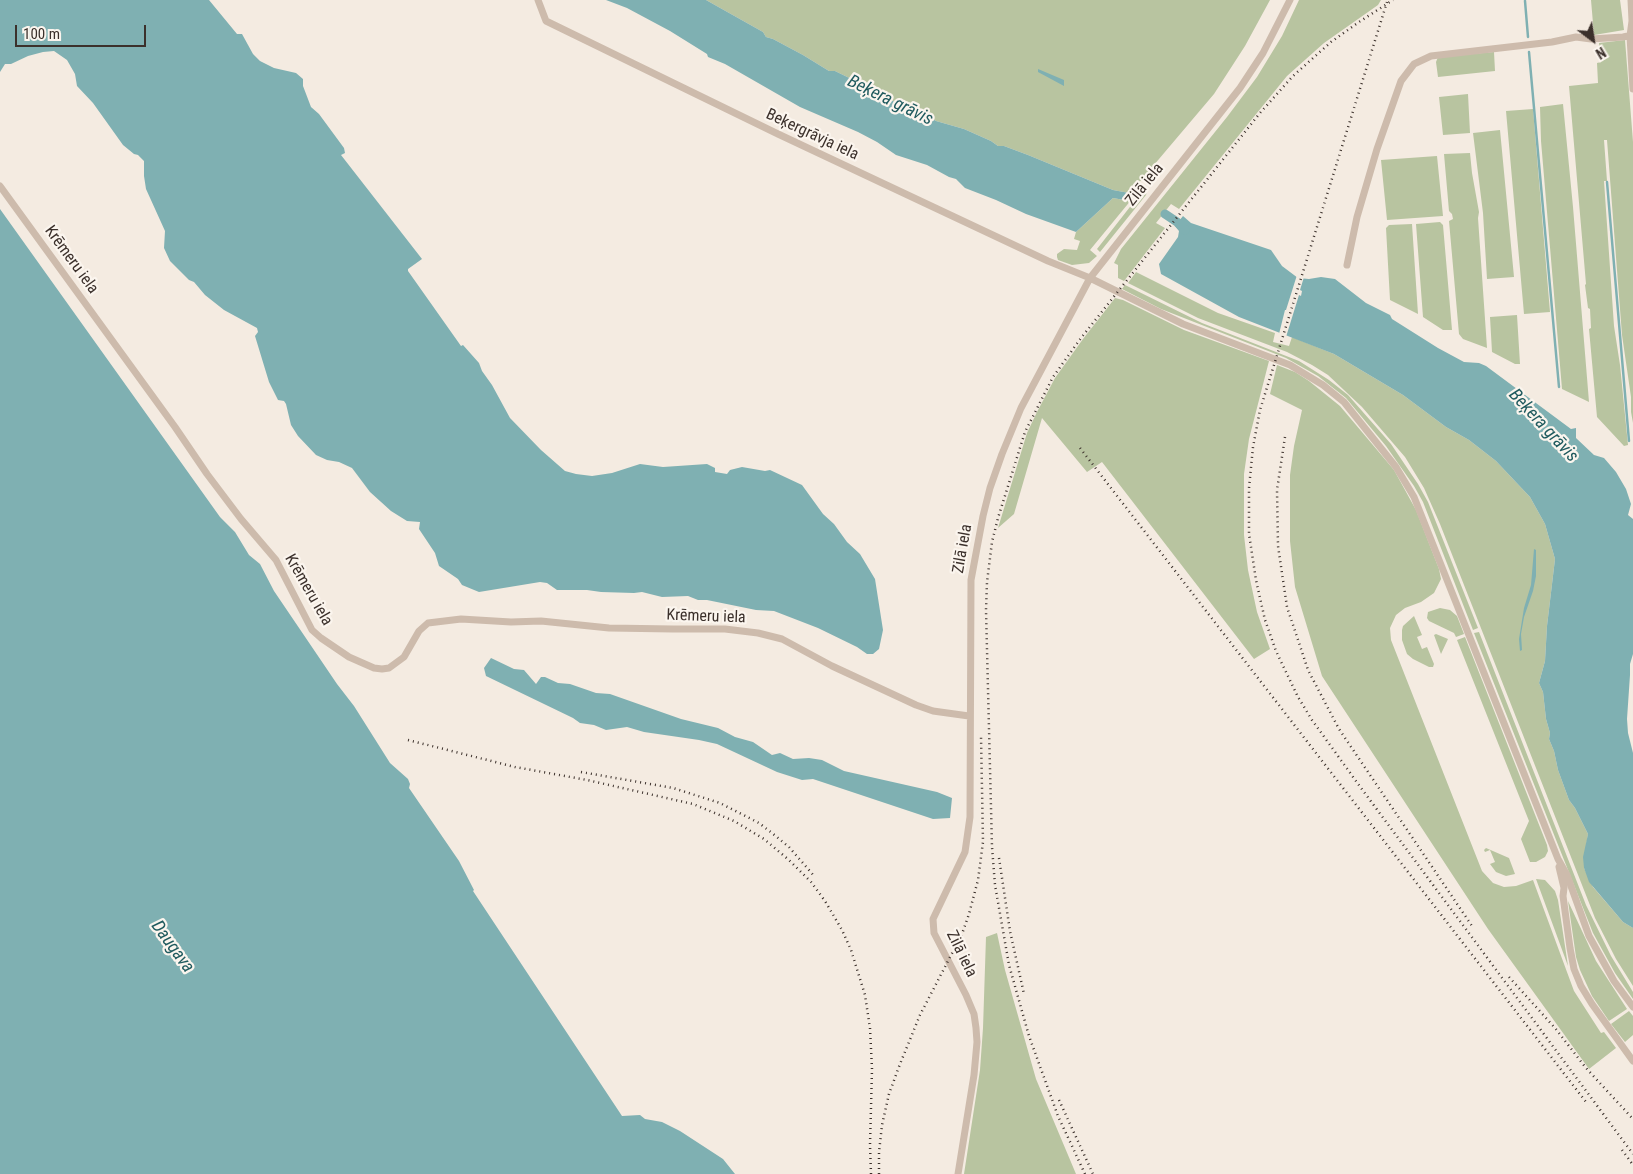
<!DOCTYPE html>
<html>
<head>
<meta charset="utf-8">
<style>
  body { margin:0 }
  #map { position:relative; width:1633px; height:1174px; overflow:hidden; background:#f4ebe1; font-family:"Roboto Condensed",sans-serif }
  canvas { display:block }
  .north { position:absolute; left:1568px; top:15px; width:50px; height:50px; -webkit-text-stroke:4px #fbf5ee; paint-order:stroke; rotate:149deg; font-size:14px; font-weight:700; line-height:20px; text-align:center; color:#3b302b }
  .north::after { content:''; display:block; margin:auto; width:18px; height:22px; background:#3b302b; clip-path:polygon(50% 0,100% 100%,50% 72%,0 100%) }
  .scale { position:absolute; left:15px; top:25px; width:131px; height:22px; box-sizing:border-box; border:2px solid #3b302b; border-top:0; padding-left:6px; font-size:15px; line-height:18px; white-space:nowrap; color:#3b302b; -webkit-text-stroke:4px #fbf5ee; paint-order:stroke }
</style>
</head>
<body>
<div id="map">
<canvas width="1633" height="1174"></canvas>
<div class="north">N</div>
<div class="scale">100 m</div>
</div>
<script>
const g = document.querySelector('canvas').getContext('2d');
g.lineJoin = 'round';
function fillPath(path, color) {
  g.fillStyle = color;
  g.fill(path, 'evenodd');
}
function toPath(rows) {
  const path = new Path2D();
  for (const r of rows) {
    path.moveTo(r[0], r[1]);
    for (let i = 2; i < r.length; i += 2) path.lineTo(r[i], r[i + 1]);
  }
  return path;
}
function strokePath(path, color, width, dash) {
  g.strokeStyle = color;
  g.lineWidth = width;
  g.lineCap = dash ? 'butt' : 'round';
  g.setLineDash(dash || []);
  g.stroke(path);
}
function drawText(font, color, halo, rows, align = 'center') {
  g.font = font + ' "Roboto Condensed",sans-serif';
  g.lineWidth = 4.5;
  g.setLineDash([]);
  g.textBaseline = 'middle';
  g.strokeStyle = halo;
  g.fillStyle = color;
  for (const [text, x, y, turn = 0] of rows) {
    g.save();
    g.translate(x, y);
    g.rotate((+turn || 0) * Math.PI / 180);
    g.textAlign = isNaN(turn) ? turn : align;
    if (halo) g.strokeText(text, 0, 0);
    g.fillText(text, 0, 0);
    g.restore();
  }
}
fillPath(toPath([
  [706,0,1270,0,1245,46,1214,94,1137,185,1141,188,1090,250,1097,256,1089,263,1072,265,1058,260,1057,257,1057,254,1064,249,1077,250,1080,241,1074,239,1076,232,1113,198,1124,200,1129,193,1113,190,1028,155,1004,146,998,146,991,141,964,129,936,121,916,109,910,109,882,96,880,93,835,71,829,71,803,55,773,39,766,37,763,32],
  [1299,0,1381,0,1378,5,1324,43,1287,76,1179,209,1171,204,1156,223,1165,228,1124,281,1118,278,1118,265,1114,263,1121,249,1227,117,1257,77,1282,36],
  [1591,0,1620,0,1624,30,1594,35],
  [1625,40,1633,142,1633,423,1631,412,1631,397,1622,335,1607,140,1604,140,1607,181,1604,181,1614,326,1620,365,1628,445,1624,446,1597,417,1589,329,1591,328,1590,309,1588,308,1585,285,1586,284,1569,86,1598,83,1597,63,1601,62,1599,43],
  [1494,52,1495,71,1438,77,1436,62,1438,57],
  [1468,94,1470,133,1443,135,1439,97],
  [1563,104,1573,207,1589,402,1562,389,1541,141,1540,107],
  [1533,109,1550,312,1524,314,1506,111],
  [1500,130,1514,277,1487,279,1483,213,1473,133],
  [1470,153,1472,173,1479,212,1478,218,1487,348,1463,339,1459,334,1449,221,1453,219,1452,214,1449,211,1444,154],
  [1437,156,1443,216,1387,220,1381,160],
  [1144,189,1147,191,1146,195,1100,252,1097,249],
  [1440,222,1443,225,1452,330,1443,330,1423,317,1416,224],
  [1412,224,1418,314,1390,300,1386,228,1389,225],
  [1136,272,1218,313,1275,333,1273,342,1289,346,1292,337,1334,354,1403,395,1446,427,1469,440,1496,461,1530,497,1545,524,1555,559,1547,626,1545,661,1539,683,1543,692,1546,719,1550,733,1549,739,1554,751,1558,770,1569,800,1575,808,1588,834,1585,853,1584,868,1593,887,1623,922,1633,928,1633,986,1616,959,1595,918,1440,524,1424,488,1405,457,1362,407,1328,375,1312,365,1287,352,1198,318,1128,283],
  [1125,285,1202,323,1299,361,1329,380,1348,395,1391,444,1418,484,1428,502,1478,628,1473,630,1423,502,1414,486,1386,446,1346,398,1318,376,1286,358,1161,309,1122,289],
  [1115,298,1123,300,1184,330,1269,361,1249,439,1244,474,1244,535,1248,570,1257,612,1270,649,1254,659,1102,462,1087,472,1042,418,1014,514,998,528,1027,433,1037,412,1055,378,1083,339],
  [1517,315,1520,364,1515,364,1492,352,1490,317],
  [1277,365,1295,372,1309,381,1340,406,1394,470,1416,510,1439,569,1441,579,1434,593,1421,602,1405,608,1396,615,1390,628,1391,640,1482,871,1493,883,1504,887,1516,886,1533,880,1574,991,1601,1033,1604,1032,1616,1048,1589,1069,1488,929,1322,676,1295,587,1290,541,1290,475,1294,446,1302,410,1270,394],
  [1440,608,1450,610,1457,616,1464,634,1456,637,1454,633,1429,621,1427,618,1428,612],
  [1414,616,1422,635,1417,637,1422,649,1427,647,1434,664,1433,667,1429,667,1413,659,1407,654,1402,640,1402,630,1403,626],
  [1479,632,1586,905,1611,956,1633,992,1633,999,1615,973,1593,933,1474,633],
  [1436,634,1448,639,1441,654,1434,635],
  [1465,637,1547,845,1548,851,1545,857,1536,862,1530,862,1521,839,1529,821,1457,640],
  [1486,848,1509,858,1515,874,1506,876,1496,872,1490,864,1495,862,1490,850,1485,852,1484,850],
  [1536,879,1545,880,1555,891,1558,900,1568,966],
  [1568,901,1596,961,1627,1009,1609,1021,1592,996,1580,970,1576,957],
  [997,933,1005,970,1036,1079,1076,1174,964,1174,980,1070,983,1028,986,937],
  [1629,1011,1633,1016,1633,1035,1625,1042,1611,1024]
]), '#b8c4a0');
fillPath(toPath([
  [0,0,209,0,237,34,242,34,253,54,260,61,274,68,296,73,303,79,303,86,311,107,319,114,344,148,345,153,341,155,422,259,408,269,408,271,461,346,463,345,479,363,482,371,492,385,510,418,541,450,565,471,576,474,592,476,612,473,640,464,663,467,707,464,715,468,715,472,727,474,730,470,742,467,765,471,770,470,802,485,823,514,834,524,847,542,860,554,875,579,883,630,879,649,873,654,867,654,857,647,818,628,774,611,756,610,707,600,698,600,688,596,662,597,642,592,634,593,601,592,587,590,557,590,547,583,540,582,479,592,462,585,458,579,439,566,435,553,419,529,420,522,407,521,391,511,370,492,352,468,339,462,327,460,316,455,298,436,291,425,286,404,284,401,278,400,269,382,255,336,258,332,257,328,224,310,205,295,194,282,189,280,170,261,164,248,165,231,146,189,144,176,144,161,138,155,134,154,123,145,93,103,77,86,75,74,67,60,54,51,43,52,28,56,11,64,5,64,0,72],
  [606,0,706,0,763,32,766,37,773,39,803,55,829,71,835,71,880,93,882,96,910,109,916,109,936,121,964,129,991,141,998,146,1004,146,1028,155,1113,190,1129,193,1124,200,1113,198,1076,232,1026,214,996,200,965,188,956,179,949,177,927,165,896,155,877,142,858,132,800,107,725,64,708,57,707,54,670,31,627,8],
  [1038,69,1064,80,1064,86,1038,72],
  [0,209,220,517,235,532,249,555,260,564,274,591,337,684,354,706,390,763,408,779,410,784,409,788,459,861,474,890,473,891,622,1116,640,1115,645,1119,662,1122,680,1131,723,1159,735,1174,0,1174],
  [1183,216,1191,223,1271,250,1282,266,1298,278,1309,279,1321,277,1335,279,1366,303,1390,315,1392,319,1438,348,1464,362,1479,363,1486,366,1571,429,1576,428,1576,438,1594,455,1604,458,1616,472,1626,489,1631,504,1628,515,1633,519,1633,654,1630,664,1630,675,1627,719,1628,733,1633,753,1633,928,1623,922,1589,882,1584,868,1583,857,1588,834,1575,808,1569,800,1558,770,1554,751,1549,739,1550,733,1546,719,1543,692,1539,683,1545,661,1547,626,1555,559,1545,524,1530,497,1496,461,1469,440,1446,427,1403,395,1334,354,1239,317,1161,274,1159,264,1178,237,1179,231,1175,226],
  [1534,549,1536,550,1536,576,1533,591,1524,617,1521,634,1522,650,1520,651,1519,639,1524,608,1531,585],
  [491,658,514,669,524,670,536,684,541,677,545,677,558,683,570,684,596,693,610,694,681,719,718,728,735,737,753,742,772,755,780,753,793,759,809,758,822,760,844,771,937,792,952,798,950,818,933,819,813,779,802,780,777,772,717,744,699,740,644,732,627,727,606,730,594,725,580,723,573,718,486,676,484,668]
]), '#7fb0b2');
fillPath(toPath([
  [1297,275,1304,277,1300,290,1302,291,1301,296,1299,295,1286,337,1279,334,1285,310,1286,310]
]), '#f4ebe1');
strokePath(toPath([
  [1525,1,1528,37],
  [1529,52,1559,387],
  [1607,182,1629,441]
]), '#7fb0b2', 2.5);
strokePath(toPath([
  [1165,214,1177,222,1185,230]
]), '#7fb0b2', 9);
strokePath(toPath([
  [538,0,546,21,778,134,1048,261,1090,278,1183,324,1290,365,1323,385,1344,402,1396,467,1414,497,1558,859,1567,875,1589,936,1614,981,1633,1007],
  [1631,0,1632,21,1630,36,1633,89],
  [0,186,175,427,207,474,241,519,276,560,312,630,321,638,349,657,374,668,382,669,389,668,404,657,419,631,428,623,461,619,511,622,541,621,609,628,673,629,725,629,758,633,782,639,832,666,916,705,933,711,969,716],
  [1347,265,1357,217,1377,149,1401,81,1414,64,1431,56,1552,42,1576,37,1591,39,1623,37,1633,35],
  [1559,867,1564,888,1563,896,1570,948,1574,969,1581,986,1592,1004,1633,1061],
  [958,1174,974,1075,977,1042,976,1028,974,1014,966,995,934,933,933,919,965,852,970,817,971,580,983,516,990,488,1002,454,1021,408,1090,278,1240,88,1263,53,1290,0]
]), '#cdbbac', 7);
strokePath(toPath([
  [1387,2,1260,410,1253,447,1249,488,1249,534,1256,580,1265,620,1276,651,1298,697,1312,720,1361,788,1633,1154],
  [1285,437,1277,490,1278,546,1287,607,1308,670,1339,729,1472,926],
  [1080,448,1586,1102],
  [408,740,515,767,587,780,693,804,734,821,764,839,789,860,811,882,825,901,842,930,851,950,865,995,870,1028,872,1069,870,1145,871,1174],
  [581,772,673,788,720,803,759,823,772,833,789,847,815,877],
  [999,858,1010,931,1024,994],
  [1509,977,1555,1028,1586,1068,1633,1119],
  [1059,1100,1093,1174],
  [1622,1150,1633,1165],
  [879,1174,879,1152,882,1125,889,1094,900,1064,920,1015,962,934,969,914,978,880,983,842,981,736],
  [1085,1174,1058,1116,1029,1036,1009,965,995,885,992,847,986,610,987,582,992,542,998,518,1025,432,1053,377,1081,338,1260,113,1293,76,1331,42,1359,22,1393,0]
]), '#3b302b', 2.5, [1, 4]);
drawText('16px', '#3b302b', '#fbf5ee', [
  ["Beķergrāvja iela",812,135,25],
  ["Zilā iela",1145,185,-51],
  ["Krēmeru iela",71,260,54],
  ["Zilā iela",963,549,-80],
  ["Krēmeru iela",308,590,60],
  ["Krēmeru iela",706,617,2],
  ["Zilā iela",961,954,64]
]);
drawText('italic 18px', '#1f5a5e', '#fbf5ee', [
  ["Beķera grāvis",890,101,26],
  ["Beķera grāvis",1543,426,47],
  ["Daugava",172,947,54]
]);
</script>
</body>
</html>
